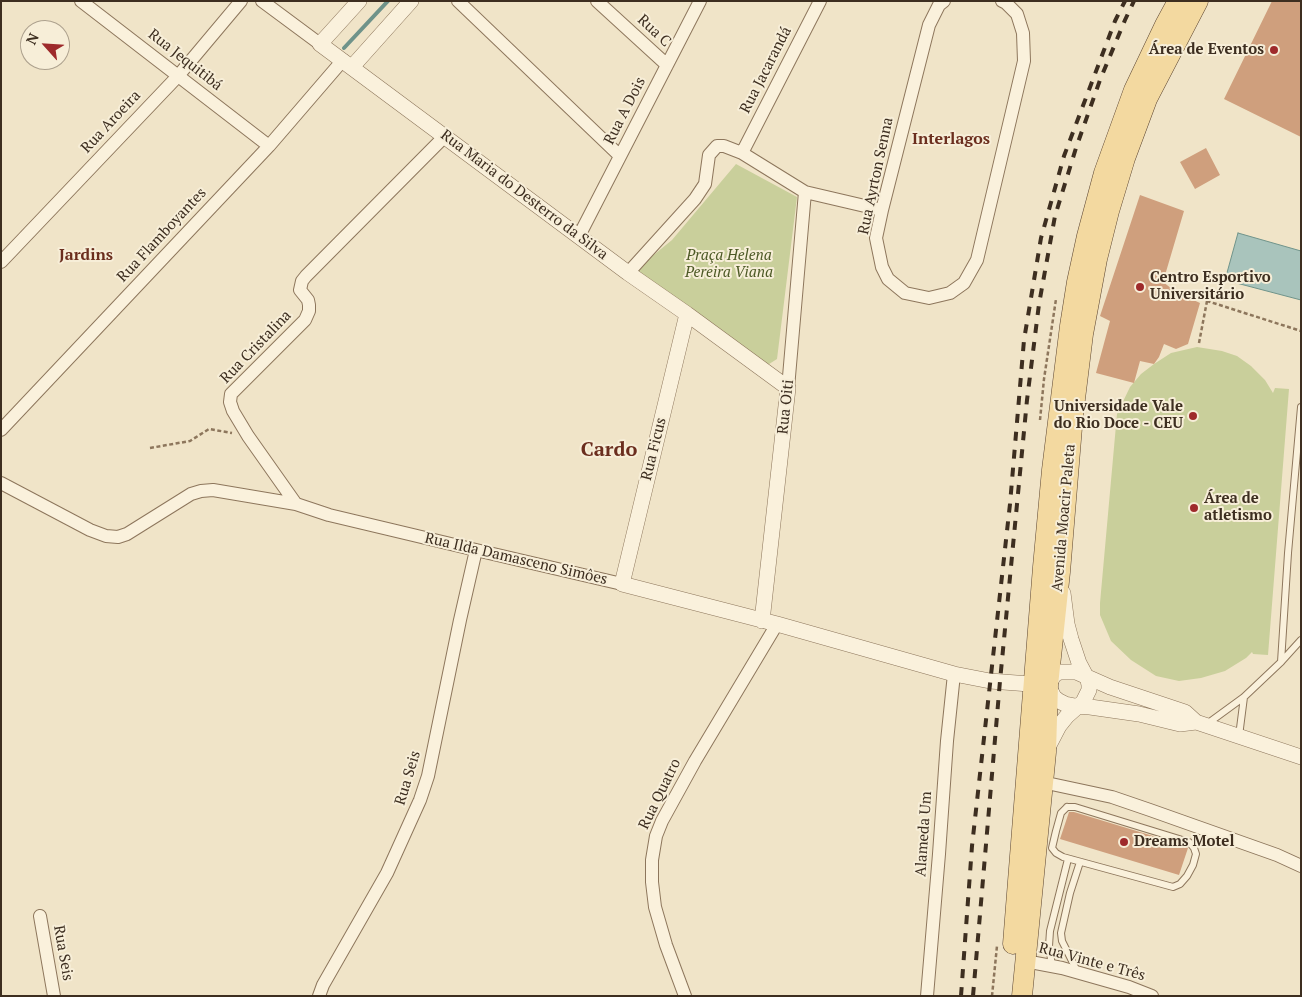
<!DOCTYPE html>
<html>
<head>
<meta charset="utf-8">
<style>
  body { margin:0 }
  #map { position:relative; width:1302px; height:997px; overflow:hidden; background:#f0e4c8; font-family:"PT Serif",serif }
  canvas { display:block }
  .frame { position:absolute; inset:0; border:2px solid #3d2e20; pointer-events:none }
  .north { position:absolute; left:20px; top:20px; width:50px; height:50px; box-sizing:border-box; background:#f7eed8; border:1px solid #ada18e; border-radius:50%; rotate:296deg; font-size:14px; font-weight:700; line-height:20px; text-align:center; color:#3d2e20 }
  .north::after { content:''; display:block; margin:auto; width:18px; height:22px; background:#9e2a2b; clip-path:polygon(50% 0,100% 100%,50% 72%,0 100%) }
</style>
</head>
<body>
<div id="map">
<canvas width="1302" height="997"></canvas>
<div class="frame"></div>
<div class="north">N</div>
</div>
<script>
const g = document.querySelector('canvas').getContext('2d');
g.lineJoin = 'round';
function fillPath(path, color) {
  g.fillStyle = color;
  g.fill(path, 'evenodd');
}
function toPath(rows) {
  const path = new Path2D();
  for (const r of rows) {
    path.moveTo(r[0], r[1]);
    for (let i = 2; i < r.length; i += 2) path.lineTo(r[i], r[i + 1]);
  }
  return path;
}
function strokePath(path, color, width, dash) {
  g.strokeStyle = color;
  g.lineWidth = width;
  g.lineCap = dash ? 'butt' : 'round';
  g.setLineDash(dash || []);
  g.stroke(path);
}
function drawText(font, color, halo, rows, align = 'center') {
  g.font = font + ' "PT Serif",serif';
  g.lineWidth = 4;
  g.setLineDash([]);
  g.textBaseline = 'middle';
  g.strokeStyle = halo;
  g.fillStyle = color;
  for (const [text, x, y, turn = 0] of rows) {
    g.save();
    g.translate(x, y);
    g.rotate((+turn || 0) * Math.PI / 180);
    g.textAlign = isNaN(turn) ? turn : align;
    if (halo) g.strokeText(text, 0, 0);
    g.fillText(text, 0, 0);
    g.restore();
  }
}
fillPath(toPath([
  [736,164,797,197,777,359,766,366,634,271,672,240],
  [1197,347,1222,351,1237,356,1251,366,1265,380,1273,393,1275,388,1289,389,1268,655,1253,654,1252,652,1246,658,1225,671,1201,678,1179,681,1156,676,1131,660,1111,641,1100,615,1100,603,1117,414,1130,387,1141,374,1154,364,1171,353]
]), '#c9cf9b');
const water = toPath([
  [1238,233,1301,251,1301,300,1225,280,1238,233]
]);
fillPath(water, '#a9c4bc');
strokePath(water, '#6f938a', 1);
strokePath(toPath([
  [344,48,388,1]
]), '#6f938a', 4);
fillPath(toPath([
  [1272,1,1301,1,1301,137,1224,99],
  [1206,148,1220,175,1195,189,1180,162],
  [1140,195,1184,211,1163,282,1176,292,1200,303,1188,344,1176,349,1164,344,1159,357,1154,364,1140,361,1134,383,1096,373,1110,321,1100,316],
  [1069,812,1074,812,1186,846,1188,848,1179,875,1060,839]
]), '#cf9f7d');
const service = toPath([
  [1281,662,1288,553,1301,407],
  [1207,724,1244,697,1281,662,1301,640],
  [1239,736,1244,697],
  [1067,807,1075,807,1189,842,1194,848,1196,854,1193,865,1187,876,1180,884,1173,887,1063,857,1056,853,1052,848,1056,831,1061,813,1067,807],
  [1052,966,1049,946,1050,931,1068,859],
  [1077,971,1062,941,1061,933,1070,893,1080,862]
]);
const minor = toPath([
  [81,1,269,146],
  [262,1,320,44],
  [458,1,620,156],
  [597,1,667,65],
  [944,1,939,5,929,25,882,210,876,238,882,267,888,279,905,293,929,298,950,293,964,283,977,260,1024,61,1023,33,1017,14,1006,3,1002,1],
  [742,153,820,1],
  [579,236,700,1],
  [1,262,178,76,241,1],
  [628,273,695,199,705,184,709,155,717,146,724,146,742,153,805,192,882,210],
  [788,388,805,192],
  [1,430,269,146,343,60],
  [1,483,90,530,106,536,118,537,127,534,191,494,201,491,213,490,296,504,329,515,476,550,622,584],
  [296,504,248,436,233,411,230,402,231,394,305,320,309,311,309,305,308,300,300,290,302,281,306,276,445,136],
  [1042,782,1112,797,1150,810,1277,855,1301,866],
  [40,916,54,996],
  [1025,961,1062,968,1129,987,1152,996],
  [319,996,323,985,387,873,420,800,428,776,460,620,476,550],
  [685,996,666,945,655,907,652,882,652,860,656,836,662,821,695,761,777,624],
  [927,996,939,854,947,741,954,674]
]);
const tertiary = toPath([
  [359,1,320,44,628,273,687,314,788,388,762,621],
  [352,67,411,1],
  [687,314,622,584,777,624,954,674,990,681,1043,685],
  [1048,685,1054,697,1059,701,1065,704,1075,706,1090,707,1139,714,1180,724,1196,722,1301,757],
  [1048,685,1055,674,1060,672,1076,672,1110,687,1185,712,1196,722],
  [1047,749,1059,726,1067,716,1083,702,1089,690,1089,685,1088,680,1079,663,1071,639,1067,624,1063,593]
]);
const primary = toPath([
  [1013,944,1043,567,1052,470,1070,326,1077,282,1087,236,1104,173,1134,90,1165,25,1178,1],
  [1022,996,1046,752,1048,685,1060,572,1073,415,1083,334,1097,259,1109,211,1125,158,1147,99,1198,1]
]);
strokePath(service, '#8d765c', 8);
strokePath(minor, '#8d765c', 14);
strokePath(tertiary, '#8d765c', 16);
strokePath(primary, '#5b4430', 21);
strokePath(toPath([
  [1198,291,1207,301,1301,331],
  [1199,343,1207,301],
  [1040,420,1044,379,1056,299],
  [150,448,190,441,209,429,232,433],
  [992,996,997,946]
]), '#8d765c', 2.5, [4, 2.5]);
strokePath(service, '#faf1dc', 6);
strokePath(minor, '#faf1dc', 12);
strokePath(tertiary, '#faf1dc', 15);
strokePath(primary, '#f3d9a0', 20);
strokePath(toPath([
  [961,996,972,846,1010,504,1024,340,1041,238,1064,156,1115,21,1125,1],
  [973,996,1000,681,1027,400,1039,304,1055,216,1076,148,1100,80,1125,20,1134,1]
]), '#3d2e20', 4, [9, 9]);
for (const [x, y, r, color] of [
  [1274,50,5,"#9e2a2b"],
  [1140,287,5,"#9e2a2b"],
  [1193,416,5,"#9e2a2b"],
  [1194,508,5,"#9e2a2b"],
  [1124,842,5,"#9e2a2b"]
]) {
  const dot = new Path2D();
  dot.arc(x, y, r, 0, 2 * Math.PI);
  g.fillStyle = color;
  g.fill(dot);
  strokePath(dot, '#f7eed8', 2);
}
drawText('15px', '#3d2e20', '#f7eed8', [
  ["Rua C",654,31,43],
  ["Rua Jequitibá",185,60,38],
  ["Rua Jacarandá",766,70,-63],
  ["Rua A Dois",625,111,-63],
  ["Rua Aroeira",111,122,-47],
  ["Rua Ayrton Senna",876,176,-78],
  ["Rua Maria do Desterro da Silva",524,195,37],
  ["Rua Flamboyantes",162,235,-47],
  ["Rua Cristalina",256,347,-46],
  ["Rua Oiti",786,407,-84],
  ["Rua Ficus",654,449,-76],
  ["Avenida Moacir Paleta",1064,518,-85],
  ["Rua Ilda Damasceno Simôes",516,559,13],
  ["Rua Seis",408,778,-73],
  ["Rua Quatro",660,794,-64],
  ["Alameda Um",924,834,-86],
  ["Rua Seis",63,953,80],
  ["Rua Vinte e Três",1092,962,15]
]);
drawText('bold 15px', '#3d2e20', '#f7eed8', [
  ["Área de Eventos",1264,50,"right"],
  ["Centro Esportivo",1150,278],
  ["Universitário",1150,295],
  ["Universidade Vale",1183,407,"right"],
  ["do Rio Doce - CEU",1183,424,"right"],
  ["Área de",1204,499],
  ["atletismo",1204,516],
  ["Dreams Motel",1134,842]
], 'left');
drawText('italic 15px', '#4d5a26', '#f7eed8', [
  ["Praça Helena",729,256],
  ["Pereira Viana",729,273]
]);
drawText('bold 16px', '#6b2e1e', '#f7eed8', [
  ["Interlagos",951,139],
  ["Jardins",86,255]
]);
drawText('bold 20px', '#6b2e1e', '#f7eed8', [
  ["Cardo",609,450]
]);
</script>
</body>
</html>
